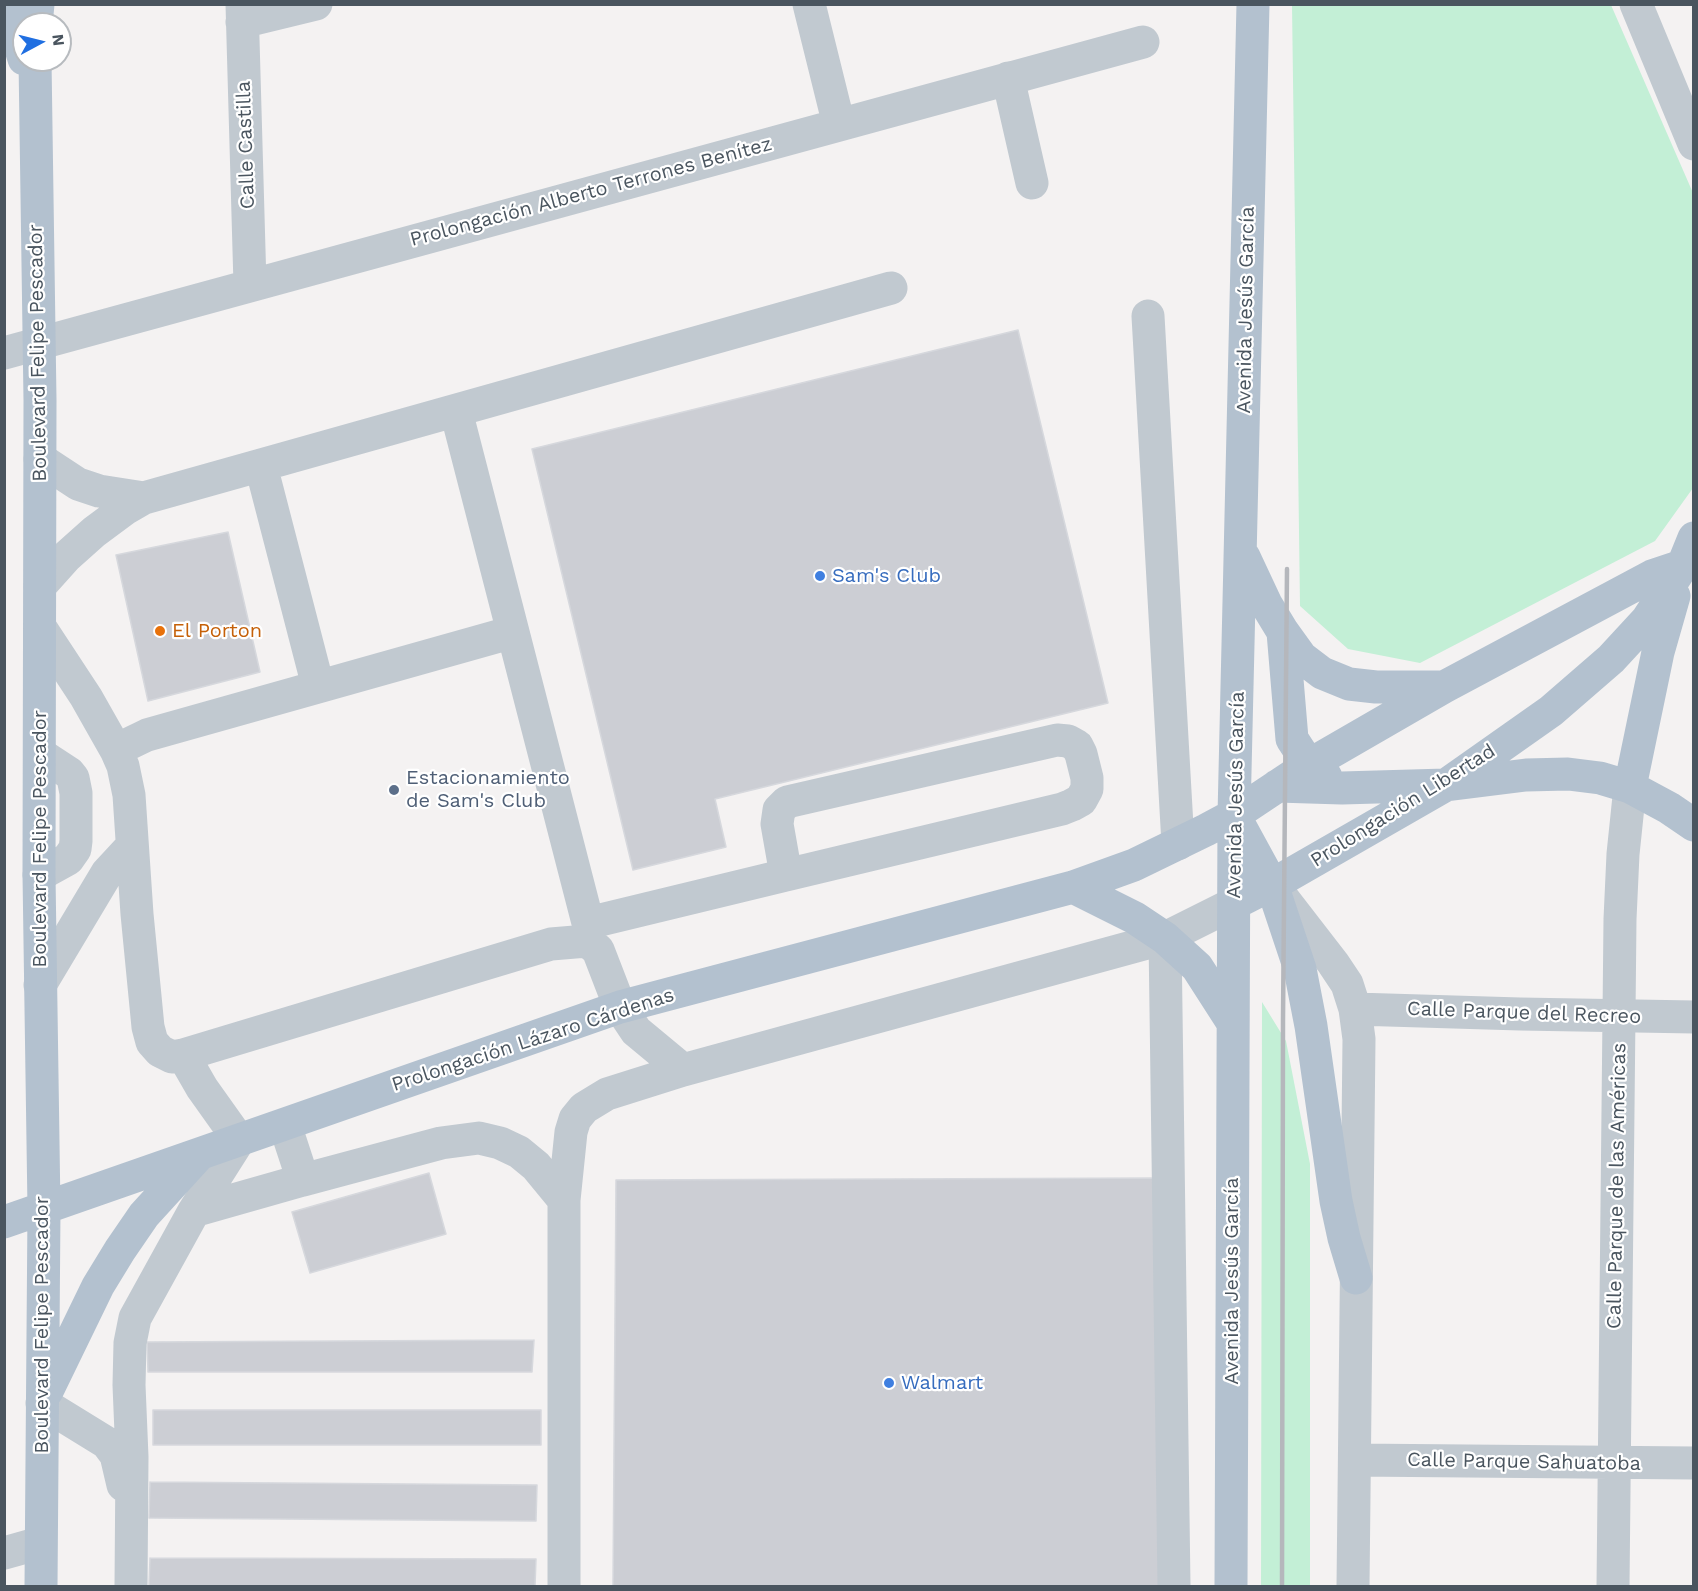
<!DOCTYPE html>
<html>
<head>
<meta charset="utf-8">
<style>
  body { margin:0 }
  #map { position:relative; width:1698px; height:1591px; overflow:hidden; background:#f4f2f2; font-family:"Work Sans",sans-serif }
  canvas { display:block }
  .frame { position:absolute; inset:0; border:6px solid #4a555f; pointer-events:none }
  .north { position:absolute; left:12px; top:12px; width:60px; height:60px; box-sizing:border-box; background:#fff; border:2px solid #b7bbbf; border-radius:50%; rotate:83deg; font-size:16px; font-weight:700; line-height:24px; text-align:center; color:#4a555f }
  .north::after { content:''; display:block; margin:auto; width:21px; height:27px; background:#206fe1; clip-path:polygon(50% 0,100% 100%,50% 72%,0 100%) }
</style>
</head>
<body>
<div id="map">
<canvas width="1698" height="1591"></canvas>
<div class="frame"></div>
<div class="north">N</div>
</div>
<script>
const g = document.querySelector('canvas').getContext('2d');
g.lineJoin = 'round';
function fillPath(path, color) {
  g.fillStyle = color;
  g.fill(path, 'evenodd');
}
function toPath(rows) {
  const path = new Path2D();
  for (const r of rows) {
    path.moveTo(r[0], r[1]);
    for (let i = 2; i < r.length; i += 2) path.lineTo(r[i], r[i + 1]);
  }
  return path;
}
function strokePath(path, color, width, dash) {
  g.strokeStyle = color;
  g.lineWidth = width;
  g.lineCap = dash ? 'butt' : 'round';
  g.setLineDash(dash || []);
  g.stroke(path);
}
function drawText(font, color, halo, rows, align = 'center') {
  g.font = font + ' "Work Sans",sans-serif';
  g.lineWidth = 4.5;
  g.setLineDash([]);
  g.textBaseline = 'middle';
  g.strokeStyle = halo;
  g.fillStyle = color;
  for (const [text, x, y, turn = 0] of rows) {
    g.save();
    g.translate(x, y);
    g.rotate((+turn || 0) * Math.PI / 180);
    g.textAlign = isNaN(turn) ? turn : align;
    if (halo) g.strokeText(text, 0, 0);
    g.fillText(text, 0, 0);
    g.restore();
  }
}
fillPath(toPath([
  [1292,5,1611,5,1693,193,1693,488,1655,541,1420,663,1348,649,1300,606],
  [1262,1002,1286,1041,1310,1164,1310,1586,1261,1586]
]), '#c3efd6');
const building = toPath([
  [1018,330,1108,703,715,799,726,847,633,870,532,449,1018,330],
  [228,532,260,672,148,701,116,555,228,532],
  [429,1173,446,1234,310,1273,292,1212,429,1173],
  [1164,1178,1164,1586,613,1586,616,1180,1164,1178],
  [534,1340,532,1372,148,1372,147,1342,534,1340],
  [153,1410,541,1410,541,1445,153,1445,153,1410],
  [150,1482,537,1485,536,1521,149,1518,150,1482],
  [150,1558,536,1559,535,1586,149,1586,150,1558]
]);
fillPath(building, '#ccced4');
strokePath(building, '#d6d8dd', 1.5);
strokePath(toPath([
  [242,4,250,285],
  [809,4,839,125],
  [1636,4,1694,144],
  [242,22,316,4],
  [1008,78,1032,183],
  [1148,316,1178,844],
  [4,353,1143,42],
  [456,411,588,923,786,875,1062,809,1072,805,1081,800,1087,789,1087,778,1081,754,1077,746,1068,741,1057,740,787,802,779,810,777,824,786,875],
  [40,459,78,484,99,491,144,498],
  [261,466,318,686],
  [40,586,66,557,94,532,125,509,144,498,891,288],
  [40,627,86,697,116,750,123,766,129,795,137,914,148,1027,152,1042,160,1051,172,1057,183,1055,551,944,587,941,598,950,620,1007,636,1031,683,1070],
  [116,750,147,735,513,632],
  [39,875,68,859,75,849,76,841,76,793,73,778,69,773,40,754],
  [1275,888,1333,963,1347,984,1355,1009,1359,1039,1353,1586],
  [1165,938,1174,1586],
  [40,985,107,873,132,846],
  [1355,1009,1520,1014,1694,1017],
  [285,1125,303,1180,441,1143,479,1138,500,1143,519,1152,536,1166,564,1200],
  [194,1211,303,1180],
  [42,1403,107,1443,116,1455,123,1485],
  [1355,1460,1694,1463],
  [4,1553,40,1543],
  [131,1586,132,1457,129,1385,130,1343,135,1318,194,1211,239,1140,202,1088,183,1055],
  [564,1586,564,1200,571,1132,575,1119,584,1108,607,1094,683,1070,1165,938,1235,903],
  [1613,1586,1620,919,1623,854,1630,787]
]), '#c1c9d0', 33);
strokePath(toPath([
  [7,4,24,59],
  [36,24,38,4],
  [35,60,40,400,39,875,44,1209,41,1586],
  [1244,557,1266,604,1283,632,1301,657,1322,673,1349,684,1376,687,1441,687],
  [1283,632,1292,739,1309,765,1326,777],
  [1277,786,1342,788,1446,785,1526,775,1568,774,1600,778,1630,787,1669,808,1694,825],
  [1630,787,1658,652,1674,596],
  [1236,819,1272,885,1300,969,1311,1026,1336,1201,1344,1238,1356,1278],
  [1073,887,1135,918,1165,938,1197,967,1233,1023],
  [1235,903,1284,878,1446,785,1551,711,1611,659,1647,620,1683,565,1694,538],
  [4,1222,620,1007,1073,887,1134,865,1206,830,1234,815,1309,765,1444,687,1652,576,1694,562],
  [47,1391,98,1286,120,1250,144,1215,196,1158],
  [1231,1586,1234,815,1253,4]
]), '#b3c1cf', 33);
strokePath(toPath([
  [1282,1586,1283,1019,1287,569]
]), '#b5b7bc', 4.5);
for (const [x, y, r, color] of [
  [820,576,6,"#3f7fe0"],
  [160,631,6,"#e8710a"],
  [394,790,6,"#5c6f8a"],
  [889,1383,6,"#3f7fe0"]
]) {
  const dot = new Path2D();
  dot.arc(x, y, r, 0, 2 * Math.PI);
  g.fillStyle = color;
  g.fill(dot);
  strokePath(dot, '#fff', 2);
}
drawText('20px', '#4a555f', '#fff', [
  ["Calle Castilla",246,145,-92],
  ["Prolongación Alberto Terrones Benítez",591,192,-15],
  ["Avenida Jesús García",1246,310,-89],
  ["Boulevard Felipe Pescador",38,353,-91],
  ["Avenida Jesús García",1236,795,-89],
  ["Prolongación Libertad",1403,806,-32],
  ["Boulevard Felipe Pescador",40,839,-90],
  ["Calle Parque del Recreo",1524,1013,2],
  ["Prolongación Lázaro Cárdenas",533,1040,-18],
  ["Calle Parque de las Américas",1617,1186,-89],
  ["Avenida Jesús García",1232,1281,-90],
  ["Boulevard Felipe Pescador",42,1325,-90],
  ["Calle Parque Sahuatoba",1524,1462,1]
]);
drawText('20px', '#366cbe', '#fff', [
  ["Sam's Club",832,576],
  ["Walmart",901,1383]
], 'left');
drawText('20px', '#c56008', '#fff', [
  ["El Porton",172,631]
], 'left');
drawText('20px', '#4e5e75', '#fff', [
  ["Estacionamiento",406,778],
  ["de Sam's Club",406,801]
], 'left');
</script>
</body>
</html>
